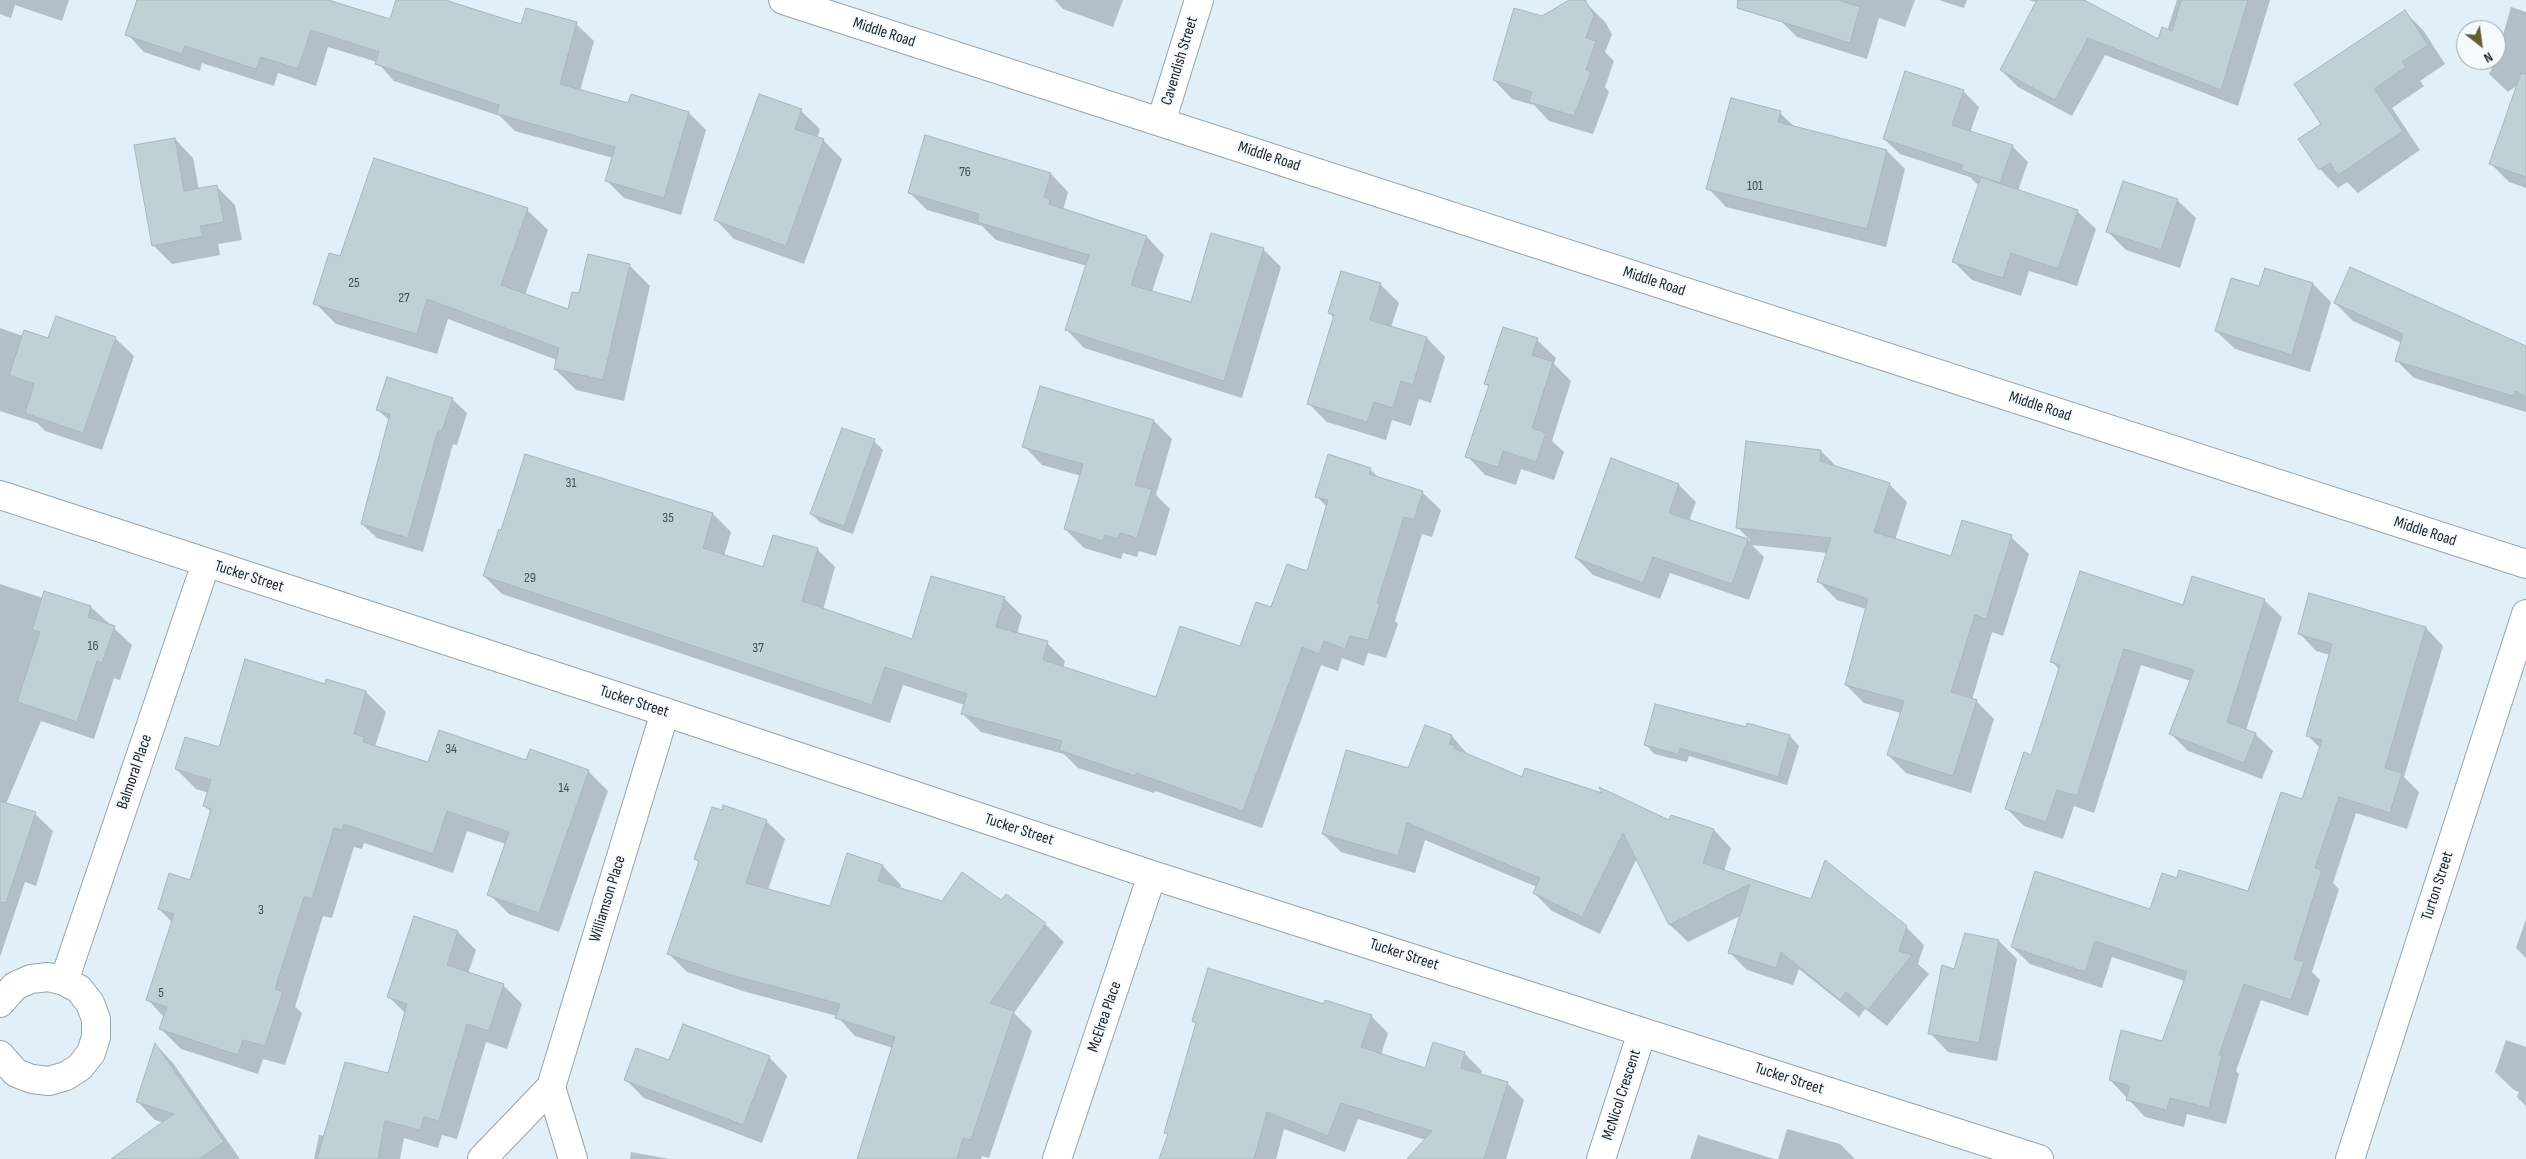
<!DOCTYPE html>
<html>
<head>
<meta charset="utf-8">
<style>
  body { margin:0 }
  #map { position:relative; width:2526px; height:1159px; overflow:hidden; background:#e0eff8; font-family:"Sofia Sans Condensed",sans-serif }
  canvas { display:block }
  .north { position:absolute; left:2456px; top:20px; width:50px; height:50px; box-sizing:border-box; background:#f5fafe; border:1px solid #9ea3a7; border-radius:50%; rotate:150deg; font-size:14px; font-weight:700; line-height:20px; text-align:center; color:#1c2124 }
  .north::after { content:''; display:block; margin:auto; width:18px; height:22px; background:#63602d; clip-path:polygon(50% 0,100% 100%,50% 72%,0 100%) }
</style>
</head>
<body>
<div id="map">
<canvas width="2526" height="1159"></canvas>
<div class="north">N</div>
</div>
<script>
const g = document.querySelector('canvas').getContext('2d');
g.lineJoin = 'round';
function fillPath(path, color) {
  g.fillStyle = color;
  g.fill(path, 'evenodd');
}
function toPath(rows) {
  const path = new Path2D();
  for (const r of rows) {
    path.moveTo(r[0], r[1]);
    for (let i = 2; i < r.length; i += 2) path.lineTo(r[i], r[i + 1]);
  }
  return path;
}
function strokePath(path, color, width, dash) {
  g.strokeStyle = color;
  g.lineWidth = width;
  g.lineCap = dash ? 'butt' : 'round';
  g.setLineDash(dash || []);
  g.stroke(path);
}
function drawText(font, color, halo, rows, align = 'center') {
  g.font = font + ' "Sofia Sans Condensed",sans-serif';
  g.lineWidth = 4.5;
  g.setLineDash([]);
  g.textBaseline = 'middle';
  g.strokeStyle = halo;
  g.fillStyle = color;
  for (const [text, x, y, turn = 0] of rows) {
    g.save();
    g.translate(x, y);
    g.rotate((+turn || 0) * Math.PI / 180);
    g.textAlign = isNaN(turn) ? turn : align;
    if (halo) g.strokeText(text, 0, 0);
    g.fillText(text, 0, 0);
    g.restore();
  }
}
fillPath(toPath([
  [0,0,69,0,62,21,15,5,11,18,0,14],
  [138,0,329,0,391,21,398,0,441,0,522,26,576,24,594,41,580,91,629,105,632,95,689,113,706,130,681,215,624,198,607,181,613,158,515,131,500,116,394,81,377,62,328,47,316,86,278,73,274,86,202,63,200,71,144,52,127,34],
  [1055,0,1123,0,1113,27,1063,9],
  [1572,0,1586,3,1605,22,1612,34,1605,52,1614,61,1605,87,1609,92,1593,134,1549,121,1534,105,1512,99,1494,80,1542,17],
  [1786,0,1915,0,1905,27,1879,18,1867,59,1797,37,1780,20],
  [1939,0,1967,0,1964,8],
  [2029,0,2082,0,2158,41,2167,31,2177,0,2270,0,2238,106,2105,55,2072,116,2018,87,2001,70,2037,3],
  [2511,7,2526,12,2526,79,2508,92,2489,74,2496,60],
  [2405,12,2423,30,2445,64,2420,81,2424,86,2392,108,2420,150,2358,193,2347,182,2338,188,2320,169,2323,124],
  [2526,88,2526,188,2509,182,2491,164],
  [1963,91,1979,107,1970,133,2012,146,2028,162,2018,191,2077,211,2096,229,2077,286,2029,271,2021,296,1972,280,1954,262,1979,186,1970,177,1900,154,1884,139],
  [801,111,820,129,817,138,823,140,842,159,804,264,734,239,716,220],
  [1780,113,1796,128,1887,151,1905,169,1886,247,1726,207,1708,188],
  [926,137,1051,174,1068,192,1063,210,1147,237,1164,255,1152,292,1192,304,1263,249,1281,267,1242,398,1084,348,1067,330,1087,266,996,240,982,226,927,210,909,192],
  [175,139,193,158,199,190,217,187,235,205,242,240,218,244,220,255,172,264,153,245],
  [2177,200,2196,218,2180,268,2126,250,2108,232],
  [527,210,548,230,525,295,569,311,580,295,629,265,650,286,624,401,576,390,555,369,557,360,448,319,437,354,336,324,315,303,340,257],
  [1380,284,1399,303,1391,327,1427,338,1445,357,1431,403,1419,399,1411,426,1392,420,1386,440,1327,422,1308,403,1334,318,1329,313],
  [2313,284,2331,302,2310,372,2235,349,2216,331,2260,288],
  [2335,303,2526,347,2526,412,2414,378,2396,360,2402,343,2353,321],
  [0,328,23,336,49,339,115,338,134,356,102,450,45,431,37,423,0,411],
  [1537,340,1556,358,1554,364,1571,381,1552,441,1564,452,1554,480,1521,469,1516,485,1485,475,1467,456,1489,387,1485,384],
  [452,399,467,413,457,445,453,444,423,552,377,538,362,524,390,421,378,410],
  [1154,421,1172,439,1156,495,1170,509,1156,556,1139,551,1137,557,1123,553,1121,559,1084,548,1065,529,1081,476,1042,465,1024,446],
  [874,441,883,450,853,534,821,523,811,514],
  [1821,451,1838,468,1889,484,1907,502,1895,540,1951,557,2011,537,2029,554,2003,636,1992,632,1972,700,1976,701,1994,719,1971,793,1906,773,1888,755,1901,713,1864,703,1846,685,1866,609,1837,600,1819,582,1828,553,1752,545,1764,557,1749,600,1670,573,1660,599,1593,575,1576,558,1679,485,1696,502,1689,521,1751,541,1737,527],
  [1370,469,1380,479,1422,492,1441,510,1432,537,1422,534,1395,621,1398,624,1386,658,1368,653,1364,666,1342,658,1338,671,1321,665,1262,828,1155,791,1154,793,1078,768,1064,754,981,732,962,713,965,705,903,685,890,723,502,594,484,576,713,514,731,532,724,556,764,569,817,549,835,567,823,610,913,640,1004,598,1022,616,1017,634,1047,643,1065,661,1063,668,1157,699,1241,647,1272,609,1307,573,1327,507,1316,496],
  [0,584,43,598,91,607,132,645,120,680,114,678,94,739,41,721,6,804,35,814,53,831,36,886,25,882,0,957],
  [2310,595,2426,628,2443,646,2404,777,2419,792,2407,829,2356,813,2333,883,2339,889,2312,972,2320,980,2308,1016,2261,1000,2236,1071,2239,1074,2226,1124,2187,1114,2184,1127,2145,1117,2110,1080,2163,1042,2185,981,2112,957,2102,988,2030,964,2012,947,2151,910,2178,880,2249,893,2303,801,2321,749,2307,735,2330,655,2316,651,2299,633],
  [2264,600,2282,617,2246,730,2255,734,2273,751,2262,779,2188,751,2171,734,2191,681,2141,665,2094,813,2074,806,2063,839,2024,826,2007,809,2032,756,2060,670,2051,661,2183,607],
  [327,680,366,692,386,712,375,747,429,764,527,762,588,771,608,791,559,932,509,914,489,894,506,844,467,831,453,873,364,843,362,849,354,847,332,918,323,916,295,1007,302,1013,285,1065,263,1059,258,1074,181,1049,161,1029,164,1017,148,1000,173,923,159,909,191,881,211,812,205,806,209,793,196,789,176,769,220,749,326,685],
  [1747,729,1790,736,1799,746,1787,785,1689,756,1687,762,1654,754,1645,744],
  [1452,736,1469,756,1523,779,1670,822,1671,817,1714,830,1731,848,1724,871,1812,900,1906,927,1924,945,1918,964,1929,974,1887,1026,1865,1009,1859,1017,1799,969,1793,985,1747,970,1729,952,1742,915,1688,942,1670,925,1637,858,1600,934,1552,911,1534,893,1537,887,1425,840,1415,873,1341,852,1323,834],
  [766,821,785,839,768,890,831,907,848,855,883,866,901,885,900,889,942,903,1002,902,1045,924,1064,942,1014,1013,1032,1031,989,1158,982,1156,981,1159,876,1159,893,1048,855,1036,837,1016,746,992,687,972,668,953,699,863,695,859],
  [2526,919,2526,958,2516,948],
  [458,932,476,950,468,974,504,986,522,1004,507,1049,486,1042,457,1139,442,1135,438,1148,404,1138,400,1159,314,1159,319,1135,325,1136,389,1075,406,1014,389,997],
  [1999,941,2017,959,1997,1061,1948,1052,1930,1033,1955,970],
  [1325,1005,1371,1016,1388,1033,1381,1055,1426,1070,1434,1044,1465,1054,1482,1071,1480,1075,1507,1083,1524,1100,1506,1159,1409,1159,1426,1140,1358,1119,1345,1152,1284,1129,1276,1159,1160,1159,1169,1135,1166,1132,1197,1025,1193,1021],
  [2506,1040,2526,1047,2526,1106,2517,1097,2519,1092,2514,1090,2495,1072],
  [156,1045,173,1063,240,1159,145,1159,164,1123,155,1120,137,1101],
  [769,1057,787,1076,762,1143,644,1098,626,1080,670,1062],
  [1787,1129,1840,1144,1855,1159,1778,1159],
  [1698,1135,1774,1159,1690,1159],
  [631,1152,670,1159,630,1159]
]), '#0003');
const building = toPath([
  [137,0,328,0,390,19,396,0,445,0,521,24,526,8,577,22,560,84,628,103,631,94,689,112,664,198,605,181,615,147,497,114,499,105,375,64,379,52,311,30,298,69,261,57,256,69,185,46,182,54,125,35,137,0],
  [1569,0,1585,0,1594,15,1586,38,1596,41,1586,70,1591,72,1574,116,1529,102,1532,92,1493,80,1514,8,1542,16,1569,0],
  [1738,0,1838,0,1860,7,1850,43,1737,8,1738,0],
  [2037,0,2084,0,2158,39,2162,27,2172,31,2181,0,2248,0,2221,90,2088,38,2055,100,2000,70,2037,0],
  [2405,10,2428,45,2402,62,2406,67,2374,89,2403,131,2338,175,2330,163,2319,170,2298,139,2321,124,2294,84,2405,10],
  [1905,71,1964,90,1952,125,2013,145,2000,183,1961,170,1963,165,1883,139,1905,71],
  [2521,73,2526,74,2526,177,2489,164,2521,73],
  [759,94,802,109,795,129,824,139,786,246,714,220,759,94],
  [1731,98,1781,111,1778,122,1887,150,1867,229,1706,189,1731,98],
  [925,135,1051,173,1044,197,1050,199,1049,204,1147,236,1131,285,1191,302,1211,233,1264,248,1224,381,1065,330,1089,255,977,222,979,214,908,193,925,135],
  [175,138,184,191,217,185,224,222,200,226,203,236,152,246,134,145,175,138],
  [374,158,528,208,501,285,568,309,572,292,579,293,588,254,630,264,603,380,554,369,559,348,427,299,417,334,313,304,329,253,340,256,374,158],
  [1981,177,2078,210,2058,269,2011,253,2003,278,1952,262,1981,177],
  [2123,181,2178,199,2161,250,2106,232,2123,181],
  [2350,267,2526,346,2526,397,2515,391,2513,396,2395,361,2403,334,2334,303,2350,267],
  [2265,268,2313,283,2292,355,2215,331,2231,278,2259,286,2265,268],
  [1341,271,1381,283,1370,320,1427,337,1413,385,1401,381,1393,408,1374,402,1367,422,1307,404,1334,315,1328,313,1341,271],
  [56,316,116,337,83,433,25,413,34,384,9,375,24,330,48,338,56,316],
  [1503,327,1538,338,1532,355,1553,362,1532,428,1546,433,1536,462,1503,451,1498,467,1465,457,1489,385,1484,384,1503,327],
  [387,377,453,398,442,431,438,430,408,538,361,524,390,414,376,410,387,377],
  [1040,386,1154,420,1135,485,1152,489,1137,538,1120,533,1118,539,1105,535,1103,541,1064,529,1083,464,1022,447,1040,386],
  [842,428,875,439,844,526,810,514,842,428],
  [1746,441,1821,450,1820,461,1890,483,1874,532,1951,556,1962,520,2012,535,1986,619,1975,615,1951,692,1977,700,1953,776,1887,755,1904,701,1845,685,1868,599,1817,582,1831,538,1736,528,1746,441],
  [525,454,713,513,703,548,763,567,773,535,818,548,802,601,912,639,931,576,1005,597,996,627,1048,641,1043,660,1156,697,1180,626,1240,646,1256,602,1271,607,1287,564,1307,571,1328,500,1315,497,1328,454,1371,468,1369,474,1423,491,1414,520,1404,517,1377,603,1380,604,1368,640,1350,636,1345,649,1324,641,1319,654,1302,647,1243,811,1136,773,1135,776,1059,750,1062,741,961,714,967,694,885,667,872,705,483,576,499,529,501,530,525,454],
  [1611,458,1679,484,1669,513,1748,539,1732,584,1653,557,1643,583,1575,558,1611,458],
  [2080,571,2183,605,2192,576,2265,599,2227,722,2256,733,2244,763,2169,734,2194,670,2124,649,2077,796,2057,790,2046,822,2005,809,2024,752,2031,755,2060,665,2050,662,2080,571],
  [44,591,91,606,88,617,115,626,102,663,97,661,77,722,17,702,40,632,32,630,44,591],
  [2309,593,2426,627,2385,768,2402,773,2390,813,2339,797,2315,868,2322,870,2294,959,2304,962,2291,1000,2244,984,2219,1055,2222,1055,2209,1108,2170,1098,2167,1110,2126,1100,2130,1086,2109,1080,2121,1030,2162,1041,2187,972,2095,941,2085,972,2011,947,2035,871,2150,909,2162,873,2177,878,2179,870,2248,891,2281,792,2302,799,2322,740,2306,736,2332,644,2298,634,2309,593],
  [245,659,325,684,326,679,366,691,354,734,364,737,363,742,428,762,439,730,526,760,530,749,589,770,539,913,487,895,509,832,447,811,433,854,344,824,342,830,334,828,312,899,304,897,275,989,283,992,265,1046,243,1040,238,1055,159,1029,167,1007,146,1000,174,914,158,909,169,873,190,880,211,809,203,806,211,780,175,769,185,737,219,747,245,659],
  [1655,704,1746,727,1747,723,1790,735,1778,777,1680,748,1678,754,1644,745,1655,704],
  [1425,725,1452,735,1450,744,1455,746,1454,748,1522,777,1525,768,1602,793,1599,787,1669,820,1671,815,1714,829,1703,863,1811,899,1825,860,1907,926,1899,951,1912,955,1868,1010,1846,992,1840,1000,1781,952,1776,968,1728,953,1750,884,1669,925,1623,833,1582,917,1533,893,1540,878,1407,823,1398,856,1322,834,1346,750,1408,768,1425,725],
  [0,801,36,812,6,903,0,902,0,801],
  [723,805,767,820,746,883,830,906,847,853,883,865,878,881,942,901,962,872,1001,900,1006,894,1046,923,990,1003,1014,1011,971,1140,963,1138,957,1159,857,1159,895,1037,835,1018,840,1004,727,974,667,954,699,861,694,859,712,807,722,810,723,805],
  [414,916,458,931,447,965,504,984,489,1031,467,1024,439,1121,424,1117,420,1130,385,1121,378,1159,317,1159,345,1062,388,1073,407,1004,387,997,414,916],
  [1965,933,1999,940,1979,1043,1928,1034,1942,965,1954,969,1965,933],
  [1208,968,1324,1004,1325,1000,1372,1015,1361,1047,1425,1068,1433,1042,1465,1052,1461,1068,1508,1082,1484,1159,1407,1159,1432,1131,1341,1103,1328,1136,1267,1112,1254,1159,1159,1159,1168,1134,1164,1133,1196,1023,1192,1021,1208,968],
  [683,1024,770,1056,743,1125,624,1080,636,1048,669,1060,683,1024],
  [155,1043,224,1142,199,1159,111,1159,174,1114,136,1102,155,1043]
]);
fillPath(building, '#bfd1d4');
strokePath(building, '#a6b8bb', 1);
const minor = toPath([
  [783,0,2526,564],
  [1161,122,1199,0],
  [0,495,665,712,1152,875,2039,1159],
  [64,981,206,563],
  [0,1003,15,986,31,979,48,977,64,981,79,989,90,1003,96,1019,96,1037,91,1053,80,1067,66,1076,49,1081,32,1079,16,1073,0,1055],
  [551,1087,573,1159],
  [482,1159,551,1087,665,712],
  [1057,1159,1152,875],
  [1601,1159,1642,1032],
  [2350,1159,2526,614]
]);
strokePath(minor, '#96a4ac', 30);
strokePath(minor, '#fff', 28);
drawText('14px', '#454d50', null, [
  ["76",965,172],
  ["101",1755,186],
  ["25",354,283],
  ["27",404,298],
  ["31",571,483],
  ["35",668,518],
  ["29",530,578],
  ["16",93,646],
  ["37",758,648],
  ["34",451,749],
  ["14",564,788],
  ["3",261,910],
  ["5",161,993]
]);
drawText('16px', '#1c2124', '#f5fafe', [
  ["Middle Road",884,33,18],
  ["Cavendish Street",1180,61,-73],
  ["Middle Road",1269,157,18],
  ["Middle Road",1654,282,18],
  ["Middle Road",2040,407,18],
  ["Middle Road",2425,532,18],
  ["Tucker Street",249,577,18],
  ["Tucker Street",634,702,18],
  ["Balmoral Place",135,772,-71],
  ["Tucker Street",1019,830,18],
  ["Turton Street",2438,886,-72],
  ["Williamson Place",608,899,-73],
  ["Tucker Street",1404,955,18],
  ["McElrea Place",1105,1017,-71],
  ["Tucker Street",1789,1079,18],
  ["McNicol Crescent",1622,1095,-72]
]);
</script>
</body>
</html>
